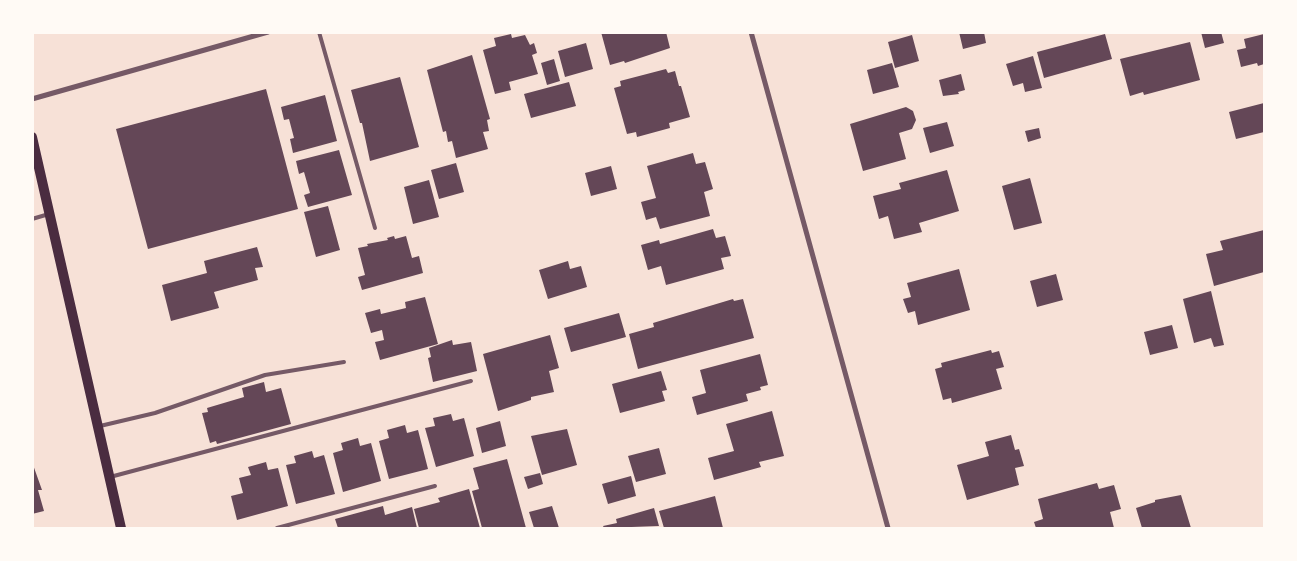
<!DOCTYPE html>
<html>
<head>
<meta charset="utf-8">
<style>
  body { margin:0 }
  #map { position:relative; width:1297px; height:561px; overflow:hidden; background:#f7e1d7; font-family:Barlow,sans-serif }
  canvas { display:block }
  .frame { position:absolute; inset:0; border:34px solid #fffaf5; pointer-events:none }
</style>
</head>
<body>
<div id="map">
<canvas width="1297" height="561"></canvas>
<div class="frame"></div>
</div>
<script>
const g = document.querySelector('canvas').getContext('2d');
g.lineJoin = 'round';
function fillPath(path, color) {
  g.fillStyle = color;
  g.fill(path, 'evenodd');
}
function toPath(rows) {
  const path = new Path2D();
  for (const r of rows) {
    path.moveTo(r[0], r[1]);
    for (let i = 2; i < r.length; i += 2) path.lineTo(r[i], r[i + 1]);
  }
  return path;
}
function strokePath(path, color, width, dash) {
  g.strokeStyle = color;
  g.lineWidth = width;
  g.lineCap = dash ? 'butt' : 'round';
  g.setLineDash(dash || []);
  g.stroke(path);
}
fillPath(toPath([
  [601,32,666,32,670,48,625,63,624,61,610,65],
  [959,32,984,32,986,43,963,49],
  [1201,32,1221,32,1224,43,1205,48],
  [511,34,512,38,525,35,530,45,534,43,537,53,532,55,538,74,509,82,511,90,495,94,483,50,496,46,494,38],
  [1105,34,1112,59,1044,78,1037,52],
  [1264,34,1264,64,1258,66,1257,63,1241,67,1237,50,1246,48,1244,39],
  [912,35,919,61,895,68,888,42],
  [1190,42,1200,80,1144,95,1143,92,1130,96,1120,59],
  [586,43,593,69,565,77,558,51],
  [472,55,490,119,487,120,489,131,483,132,488,149,456,158,452,141,448,142,446,131,443,132,427,70],
  [1033,56,1042,88,1025,92,1023,83,1013,86,1006,64],
  [554,59,560,81,547,85,541,63],
  [892,63,899,87,873,94,867,70],
  [666,69,668,73,675,71,679,86,681,86,690,117,669,123,670,128,637,137,636,132,627,134,614,88,621,86,620,81],
  [961,74,965,90,958,92,959,94,943,96,939,80],
  [400,77,419,147,370,161,362,123,360,123,351,90],
  [569,82,576,106,531,118,524,94],
  [266,89,298,209,148,249,116,129],
  [325,95,337,141,293,153,290,139,294,138,289,119,284,120,281,107],
  [1264,103,1264,132,1236,139,1229,112],
  [906,107,913,111,916,120,912,129,899,133,906,159,863,171,850,124],
  [947,122,954,146,930,153,923,128],
  [1039,128,1041,138,1028,142,1025,131],
  [339,150,352,195,308,207,304,195,310,193,304,172,299,174,296,161],
  [693,153,696,164,705,162,713,189,704,192,710,216,660,229,656,217,646,220,641,202,656,198,647,166],
  [456,163,464,192,439,199,431,170],
  [611,166,617,189,591,196,585,173],
  [947,170,959,211,919,223,922,232,894,239,888,216,879,219,873,196,901,189,899,183],
  [1030,178,1042,223,1014,230,1002,186],
  [429,180,439,217,413,224,404,187],
  [328,206,340,250,316,257,304,212],
  [713,229,716,238,725,236,731,256,721,258,724,269,666,285,661,266,648,270,641,245,659,240,660,244],
  [1264,230,1264,272,1214,286,1206,254,1223,250,1220,241],
  [394,236,395,239,406,236,412,258,419,256,423,273,362,290,358,277,365,275,358,248,368,246,367,244,388,240,387,238],
  [257,247,263,267,255,268,258,280,214,292,219,308,171,321,162,285,207,273,204,261],
  [568,261,570,269,581,266,587,287,548,299,539,270],
  [959,269,970,310,918,325,915,311,908,313,903,299,911,297,907,283],
  [1056,274,1063,300,1037,307,1030,281],
  [1211,291,1224,345,1214,347,1211,338,1194,343,1183,299],
  [425,297,438,344,380,360,375,342,384,340,382,330,371,333,365,313,380,309,381,314,406,308,405,302],
  [733,299,734,301,743,299,754,338,638,369,629,334,654,327,653,323],
  [619,313,626,337,571,352,564,328],
  [1172,325,1178,348,1150,355,1144,332],
  [550,335,559,368,549,371,554,392,531,397,531,400,498,411,483,354],
  [452,340,453,345,471,342,477,371,433,382,428,358,431,357,429,348],
  [991,350,992,353,999,351,1004,367,996,369,1002,389,952,403,951,398,943,400,935,369,942,367,941,363],
  [760,354,768,385,760,387,761,390,746,394,748,401,697,415,692,397,706,393,700,370],
  [661,371,667,390,662,391,665,401,620,413,612,384],
  [264,382,266,392,281,388,291,424,217,444,216,441,210,443,202,413,208,412,207,408,244,397,242,388],
  [772,411,784,456,759,462,761,467,714,480,708,458,734,451,726,424],
  [451,414,453,421,464,418,474,456,436,467,425,428,435,426,433,418],
  [500,421,506,446,482,453,476,428],
  [405,425,407,433,418,430,428,469,389,479,379,441,389,438,387,430],
  [567,429,577,465,542,475,531,436],
  [1011,435,1015,450,1019,449,1024,466,1015,468,1019,485,967,500,957,465,989,456,985,442],
  [358,438,360,446,371,443,381,481,343,492,333,453,343,450,341,443],
  [659,448,666,474,636,482,628,456],
  [312,451,314,458,324,455,335,494,296,504,286,465,296,463,294,456],
  [507,459,526,528,482,528,472,491,479,489,473,468],
  [32,462,42,490,38,490,44,511,32,514],
  [266,462,268,470,278,468,288,506,237,520,231,496,243,493,239,478,251,475,248,467],
  [540,473,543,484,528,489,524,477],
  [631,476,636,496,608,504,602,484],
  [1097,483,1099,489,1114,485,1121,509,1110,512,1114,528,1036,528,1034,522,1043,519,1038,499],
  [469,489,480,528,419,528,414,509,440,502,438,498],
  [1181,495,1191,528,1142,528,1136,508,1155,502,1155,500],
  [715,496,723,528,664,528,659,511],
  [383,506,385,515,412,507,417,528,338,528,335,519],
  [552,506,559,528,534,528,529,512],
  [654,508,659,526,604,528,603,526,617,523,616,519]
]), '#644757');
strokePath(toPath([
  [319,32,375,228],
  [32,219,49,214],
  [100,426,155,413,265,375,344,362],
  [110,477,471,381],
  [277,528,435,486]
]), '#755966', 4);
strokePath(toPath([
  [751,32,888,528],
  [32,99,268,32]
]), '#755966', 5);
strokePath(toPath([
  [32,137,121,528]
]), '#4a2c40', 10);
</script>
</body>
</html>
